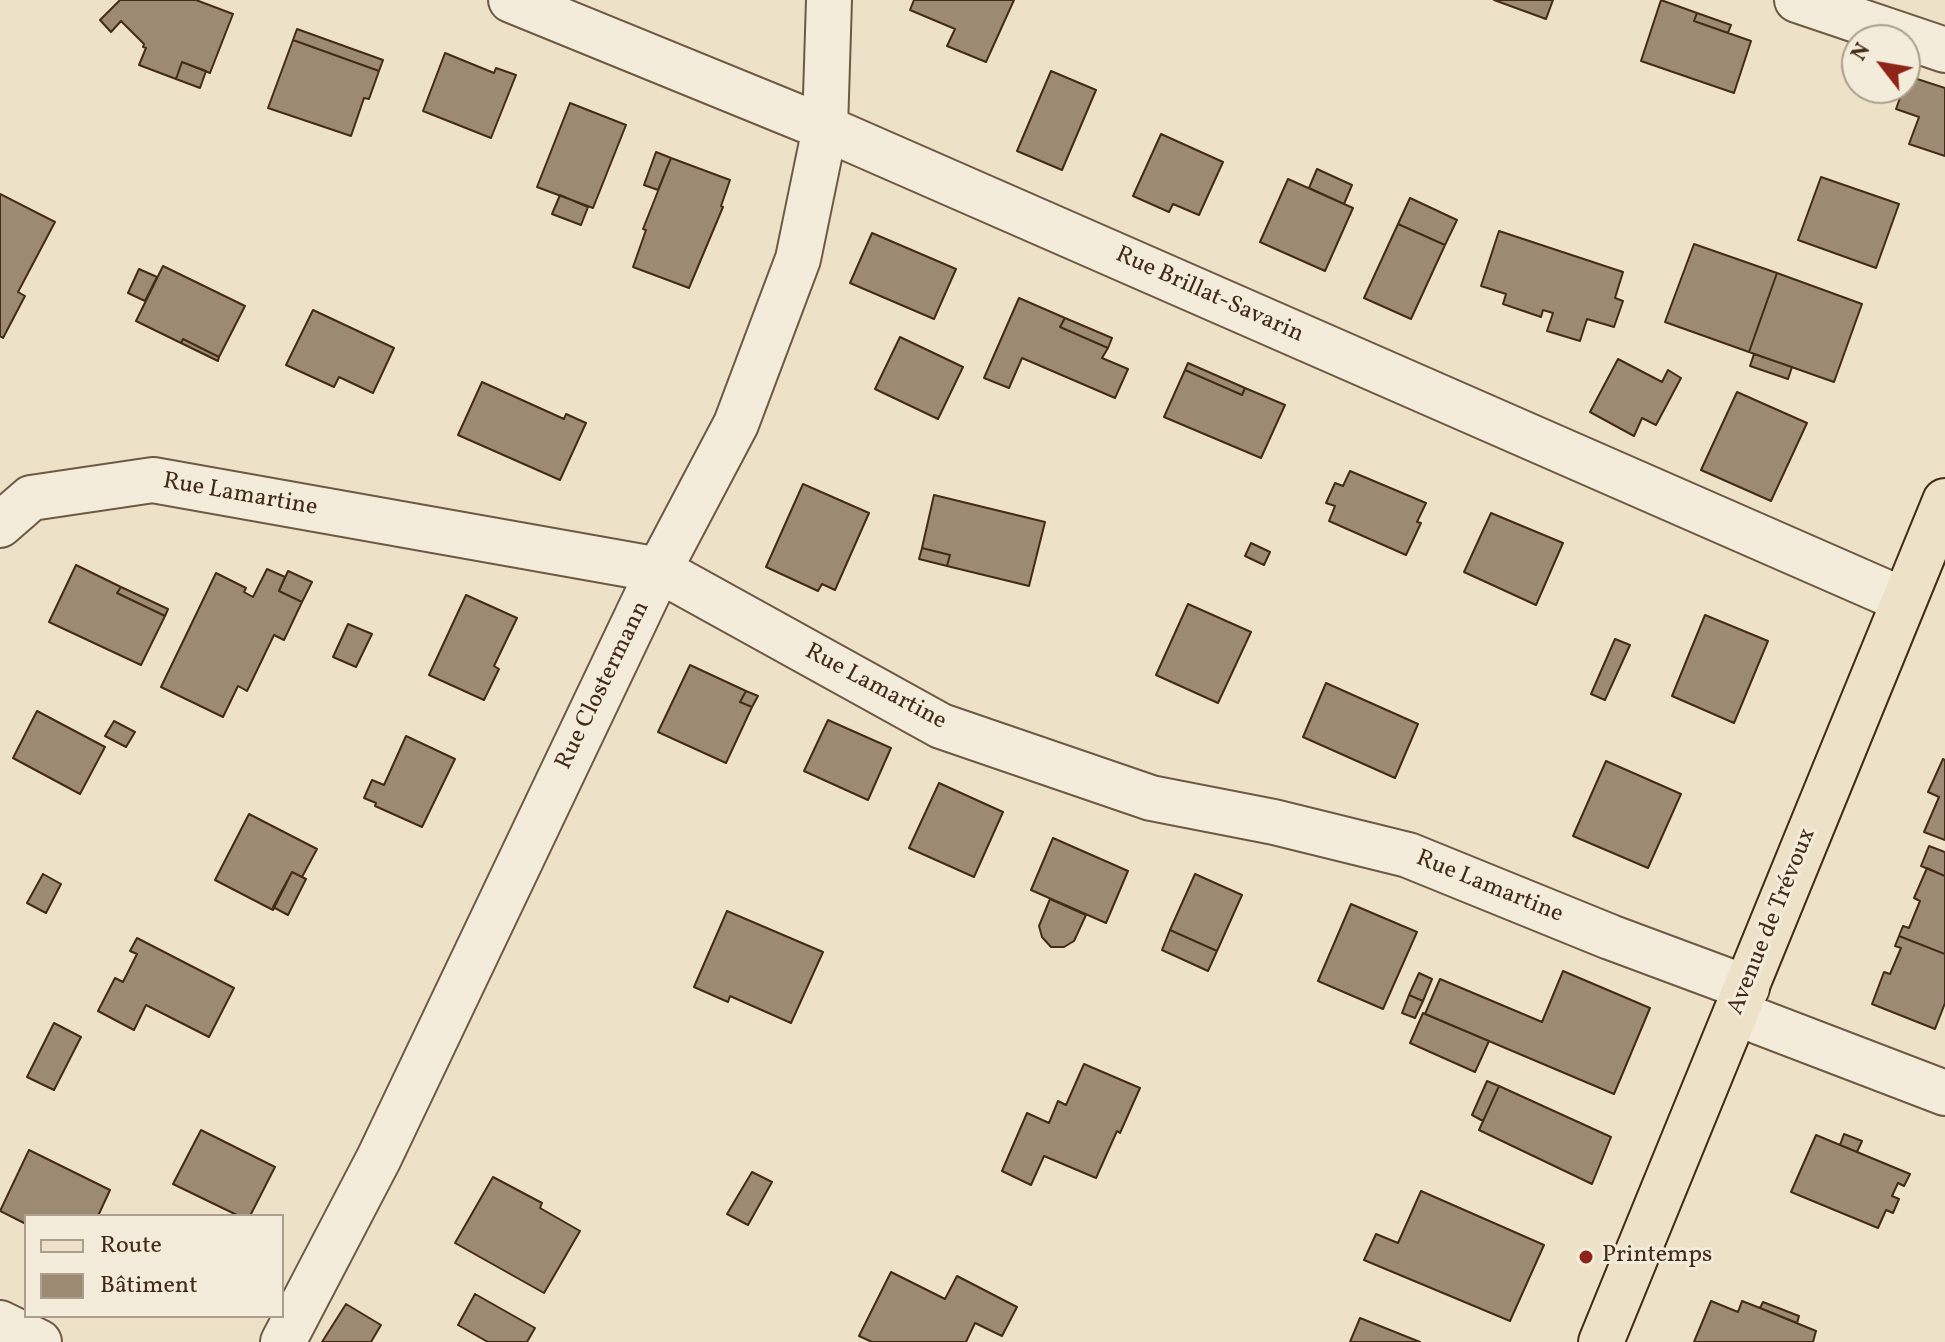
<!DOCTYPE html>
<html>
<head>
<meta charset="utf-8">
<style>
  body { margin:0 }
  #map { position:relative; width:1945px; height:1342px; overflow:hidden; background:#ede2c7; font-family:Vollkorn,serif }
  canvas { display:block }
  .legend { position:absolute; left:24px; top:1214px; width:260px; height:104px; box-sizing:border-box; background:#f3ecdb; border:2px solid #ad9f8d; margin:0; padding:10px 14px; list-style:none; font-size:24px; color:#442b17 }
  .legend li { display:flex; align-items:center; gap:16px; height:40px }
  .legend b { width:40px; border:2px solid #ad9f8d }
  .north { position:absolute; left:1841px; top:24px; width:80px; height:80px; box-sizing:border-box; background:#f3ecdb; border:2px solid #ad9f8d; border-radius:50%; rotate:301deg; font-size:22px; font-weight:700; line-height:32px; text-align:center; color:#442b17 }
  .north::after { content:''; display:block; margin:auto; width:28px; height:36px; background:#8f2418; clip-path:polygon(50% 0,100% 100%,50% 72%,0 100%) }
</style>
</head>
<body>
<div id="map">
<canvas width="1945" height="1342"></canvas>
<ul class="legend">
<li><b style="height:10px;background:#ede2c7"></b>Route</li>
<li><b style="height:22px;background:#9c8a73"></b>Bâtiment</li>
</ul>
<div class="north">N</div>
</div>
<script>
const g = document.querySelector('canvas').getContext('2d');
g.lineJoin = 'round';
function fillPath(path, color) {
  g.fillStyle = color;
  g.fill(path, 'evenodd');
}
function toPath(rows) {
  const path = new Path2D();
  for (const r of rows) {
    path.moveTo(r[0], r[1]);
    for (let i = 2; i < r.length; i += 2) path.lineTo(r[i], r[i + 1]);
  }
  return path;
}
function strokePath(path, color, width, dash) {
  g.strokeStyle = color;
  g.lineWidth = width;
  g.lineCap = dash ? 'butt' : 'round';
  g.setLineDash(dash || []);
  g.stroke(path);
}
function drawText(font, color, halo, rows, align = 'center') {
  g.font = font + ' Vollkorn,serif';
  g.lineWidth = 6;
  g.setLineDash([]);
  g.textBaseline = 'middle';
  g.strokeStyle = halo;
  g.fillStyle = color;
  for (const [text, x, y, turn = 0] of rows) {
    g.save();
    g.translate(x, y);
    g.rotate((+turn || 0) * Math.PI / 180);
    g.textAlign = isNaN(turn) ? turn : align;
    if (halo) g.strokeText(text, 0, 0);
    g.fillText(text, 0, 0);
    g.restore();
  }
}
const building = toPath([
  [120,0,196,0,233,14,210,73,182,62,176,79,139,65,146,48,143,47,144,44,121,21,111,32,100,20,120,0],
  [914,0,1014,0,986,62,947,46,955,29,910,10,914,0],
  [1494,0,1553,0,1546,19,1494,0],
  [1661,0,1697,13,1694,21,1751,41,1734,93,1641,61,1661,0],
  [1697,13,1731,25,1728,33,1694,21,1697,13],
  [297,29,383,60,379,71,293,40,297,29],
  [293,40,379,71,369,99,364,98,351,136,268,108,293,40],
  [445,53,494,73,496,68,516,75,491,138,423,111,445,53],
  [182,62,206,71,200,88,176,79,182,62],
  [1051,71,1096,90,1062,170,1017,151,1051,71],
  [1908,76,1945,88,1945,156,1909,144,1919,117,1896,109,1908,76],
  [570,103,626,125,593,208,537,187,570,103],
  [1161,134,1223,162,1199,215,1173,204,1169,212,1133,196,1161,134],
  [656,152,671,158,658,190,644,185,656,152],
  [671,158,730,180,721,206,723,207,689,288,633,267,646,230,643,229,671,158],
  [1317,169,1352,185,1344,204,1309,188,1317,169],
  [1821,177,1899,204,1876,268,1798,240,1821,177],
  [1288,179,1353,208,1325,271,1260,242,1288,179],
  [0,194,55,222,18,292,25,296,3,338,0,336,0,194],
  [560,195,588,207,581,225,552,214,560,195],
  [1410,198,1457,220,1445,245,1398,224,1410,198],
  [1398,224,1445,245,1411,319,1364,298,1398,224],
  [1499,231,1623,272,1615,298,1623,301,1614,327,1587,319,1580,341,1547,331,1553,313,1543,310,1541,317,1503,304,1506,294,1481,286,1499,231],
  [872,233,956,269,934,319,850,283,872,233],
  [1694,244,1777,273,1749,352,1665,322,1694,244],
  [163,266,245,306,219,357,183,339,181,343,136,321,163,266],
  [139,269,157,277,145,301,128,293,139,269],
  [1777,273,1862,304,1834,382,1749,352,1777,273],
  [1019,298,1065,318,1060,327,1108,348,1102,358,1128,369,1115,398,1022,358,1009,388,984,378,1019,298],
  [313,310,394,348,373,393,339,377,334,387,286,365,313,310],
  [1065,318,1112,338,1108,348,1060,327,1065,318],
  [900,337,963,367,938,419,875,389,900,337],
  [183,339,219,357,218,361,181,343,183,339],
  [1754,354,1792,367,1788,379,1750,366,1754,354],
  [1618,359,1662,382,1668,370,1681,378,1656,425,1642,418,1634,436,1590,412,1618,359],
  [1188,363,1245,388,1242,395,1185,370,1188,363],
  [1185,370,1242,395,1245,388,1285,405,1261,458,1164,417,1185,370],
  [482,382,564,419,566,414,586,423,560,480,458,435,482,382],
  [1737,392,1807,423,1771,501,1701,470,1737,392],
  [1350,471,1426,503,1417,522,1421,523,1406,555,1329,521,1335,506,1326,503,1335,483,1343,486,1350,471],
  [803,484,869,513,835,590,822,584,818,591,766,567,803,484],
  [934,495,1045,522,1029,586,947,566,950,555,922,548,934,495],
  [1491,513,1563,543,1536,605,1464,572,1491,513],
  [1251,543,1270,552,1264,565,1245,556,1251,543],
  [922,548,950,555,947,566,919,559,922,548],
  [76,565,121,587,117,593,165,616,141,665,49,622,76,565],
  [267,569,285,577,279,591,302,602,284,640,274,635,247,691,238,686,223,717,161,687,216,573,246,588,244,592,253,597,267,569],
  [288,571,312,582,302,602,279,591,288,571],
  [121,587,168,609,165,616,117,593,121,587],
  [466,595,517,618,494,666,499,669,484,700,429,675,466,595],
  [1188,604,1251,632,1218,703,1156,675,1188,604],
  [1705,615,1768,641,1734,723,1672,696,1705,615],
  [348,624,372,634,356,667,333,657,348,624],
  [1615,639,1630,645,1605,700,1591,694,1615,639],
  [690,665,746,691,740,702,752,707,726,763,658,732,690,665],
  [1326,683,1418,724,1395,778,1303,737,1326,683],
  [746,691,758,696,752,707,740,702,746,691],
  [37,711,105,747,80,794,13,758,37,711],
  [828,720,891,748,868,800,804,771,828,720],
  [114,721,135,732,126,747,105,736,114,721],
  [406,736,455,759,422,827,375,806,376,803,364,798,372,780,384,785,406,736],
  [1943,759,1945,760,1945,840,1924,832,1939,797,1928,792,1943,759],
  [1606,761,1681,794,1648,868,1573,836,1606,761],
  [939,783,1003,812,974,877,909,848,939,783],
  [249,814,317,849,302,877,292,872,273,910,215,880,249,814],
  [1053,838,1128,871,1106,923,1031,890,1053,838],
  [1929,846,1945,852,1945,876,1921,866,1929,846],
  [1927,868,1945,876,1945,954,1899,936,1903,926,1909,928,1920,901,1914,898,1927,868],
  [292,872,306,879,288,915,273,907,292,872],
  [43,874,61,884,46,913,27,903,43,874],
  [1195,874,1242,895,1217,951,1170,930,1195,874],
  [1050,899,1086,915,1074,941,1064,947,1051,947,1042,937,1039,926,1050,899],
  [1351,904,1417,932,1383,1009,1318,981,1351,904],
  [727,911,823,952,791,1023,730,996,728,1002,694,987,727,911],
  [1170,930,1217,951,1208,971,1162,950,1170,930],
  [1899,936,1945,954,1945,1003,1935,1029,1872,1004,1884,972,1890,974,1901,948,1895,946,1899,936],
  [137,938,234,988,209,1037,146,1005,134,1030,98,1011,115,978,123,982,137,954,130,951,137,938],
  [1563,971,1650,1008,1614,1094,1425,1014,1440,979,1542,1022,1563,971],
  [1419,973,1432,979,1423,1001,1409,995,1419,973],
  [1409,995,1423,1001,1415,1018,1402,1013,1409,995],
  [1423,1013,1489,1041,1475,1072,1410,1043,1423,1013],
  [54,1023,81,1037,54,1090,27,1077,54,1023],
  [1084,1064,1140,1088,1120,1133,1117,1131,1096,1178,1044,1156,1031,1185,1002,1171,1027,1113,1049,1123,1058,1101,1066,1105,1084,1064],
  [1487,1081,1499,1086,1483,1121,1472,1115,1487,1081],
  [1499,1086,1611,1137,1592,1184,1479,1130,1499,1086],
  [201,1130,275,1167,250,1216,239,1216,173,1184,201,1130],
  [1844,1134,1862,1141,1857,1152,1840,1145,1844,1134],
  [1816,1135,1910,1174,1904,1186,1898,1183,1892,1196,1899,1199,1893,1213,1886,1210,1878,1228,1791,1192,1816,1135],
  [29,1150,110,1190,98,1216,26,1216,26,1224,0,1211,29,1150],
  [752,1172,772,1182,748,1225,727,1214,752,1172],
  [493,1177,542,1203,540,1208,580,1231,544,1293,455,1243,493,1177],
  [1421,1191,1544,1245,1510,1321,1364,1260,1376,1234,1398,1243,1421,1191],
  [891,1272,945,1299,957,1276,1017,1307,1002,1336,975,1323,966,1342,872,1342,859,1336,891,1272],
  [475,1294,535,1328,527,1342,488,1342,458,1325,475,1294],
  [1711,1301,1738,1312,1742,1301,1760,1308,1816,1331,1813,1342,1694,1342,1711,1301],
  [1763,1302,1799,1316,1797,1323,1760,1308,1763,1302],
  [346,1304,381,1325,371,1342,322,1342,346,1304],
  [1360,1318,1420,1342,1350,1342,1360,1318]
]);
fillPath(building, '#9c8a73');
strokePath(building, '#442b17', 2);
const minor = toPath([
  [511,0,825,128,1903,600],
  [1797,0,1945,50],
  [0,525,31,498,153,480,659,570,941,726,1151,798,1274,822,1408,855,1610,937,1747,988],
  [1736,1013,1945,1093],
  [0,1323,39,1342],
  [283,1342,379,1158,659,570,736,424,798,259,825,128,829,0]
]);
const primary = toPath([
  [1601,1342,1945,501]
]);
strokePath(minor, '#6e5943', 48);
strokePath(primary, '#442b17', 48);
strokePath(minor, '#f3ecdb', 44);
strokePath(primary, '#ede2c7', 44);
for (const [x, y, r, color] of [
  [1586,1257,8,"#8f2418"]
]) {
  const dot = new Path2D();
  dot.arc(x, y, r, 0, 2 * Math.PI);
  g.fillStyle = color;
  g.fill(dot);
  strokePath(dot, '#f3ecdb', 3);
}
drawText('24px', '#442b17', '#f3ecdb', [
  ["Rue Brillat-Savarin",1209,296,24],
  ["Rue Lamartine",240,496,10],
  ["Rue Clostermann",604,686,-64],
  ["Rue Lamartine",875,688,28],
  ["Rue Lamartine",1489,888,22],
  ["Avenue de Trévoux",1773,922,-68]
]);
drawText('24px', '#442b17', '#f3ecdb', [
  ["Printemps",1602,1257]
], 'left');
</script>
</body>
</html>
